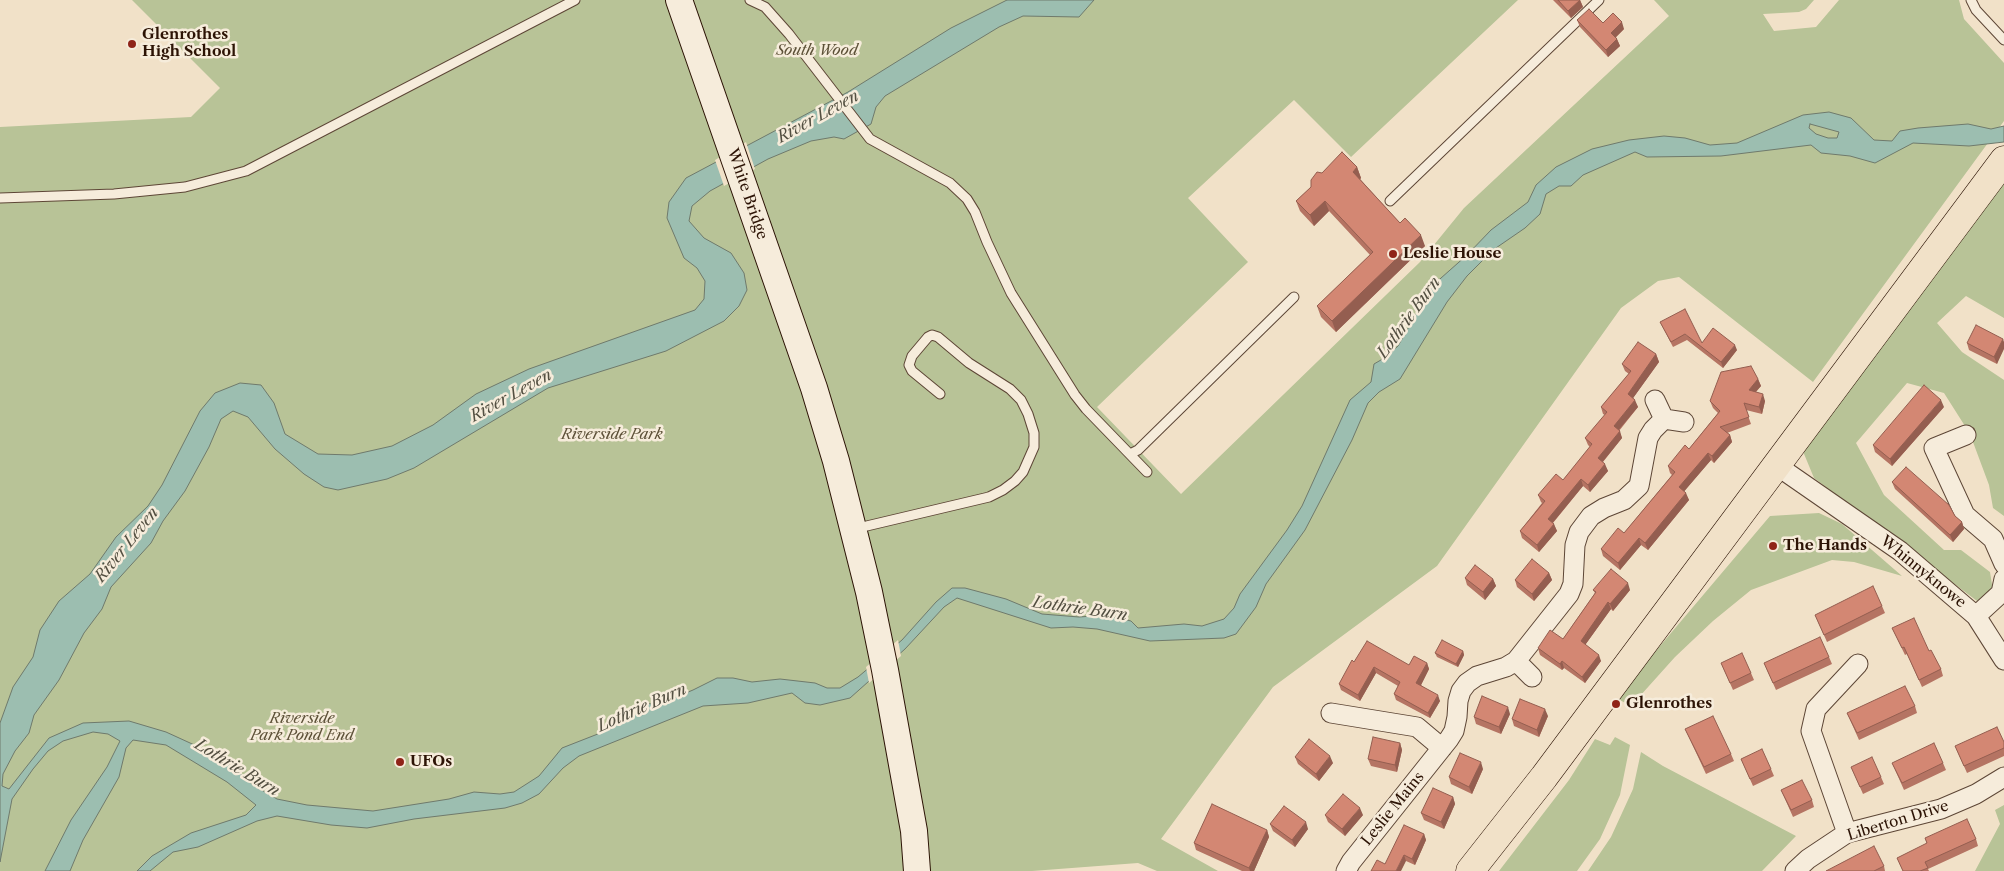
<!DOCTYPE html>
<html>
<head>
<meta charset="utf-8">
<style>
  body { margin:0 }
  canvas { display:block; background:#f1e1c8 }
</style>
</head>
<body>
<canvas width="2004" height="871"></canvas>
<script>
const g = document.querySelector('canvas').getContext('2d');
g.lineJoin = 'round';
function fillPath(path, color) {
  g.fillStyle = color;
  g.fill(path, 'evenodd');
}
function toPath(rows) {
  const path = new Path2D();
  for (const r of rows) {
    path.moveTo(r[0], r[1]);
    for (let i = 2; i < r.length; i += 2) path.lineTo(r[i], r[i + 1]);
  }
  return path;
}
function strokePath(path, color, width, dash) {
  g.strokeStyle = color;
  g.lineWidth = width;
  g.lineCap = dash ? 'butt' : 'round';
  g.setLineDash(dash || []);
  g.stroke(path);
}
function drawText(font, color, halo, rows, align = 'center') {
  g.font = font + ' "Libre Caslon Text",serif';
  g.lineWidth = 5;
  g.setLineDash([]);
  g.textBaseline = 'middle';
  g.strokeStyle = halo;
  g.fillStyle = color;
  for (const [text, x, y, turn = 0] of rows) {
    g.save();
    g.translate(x, y);
    g.rotate((+turn || 0) * Math.PI / 180);
    g.textAlign = isNaN(turn) ? turn : align;
    if (halo) g.strokeText(text, 0, 0);
    g.fillText(text, 0, 0);
    g.restore();
  }
}
fillPath(toPath([
  [132,0,1518,0,1351,157,1294,100,1188,198,1248,262,1097,407,1181,494,1420,262,1464,208,1669,16,1654,0,1814,0,1806,9,1799,12,1763,14,1774,31,1816,27,1839,0,1959,0,1964,19,2004,63,2004,121,1813,382,1679,277,1658,281,1621,308,1437,566,1273,687,1161,839,1218,871,1157,871,1138,863,1032,871,0,871,0,127,191,117,220,88],
  [2004,176,2004,318,1966,296,1937,323,1962,352,2004,380,2004,516,1993,508,1989,485,1970,434,1944,393,1907,383,1856,443,1884,495,1944,550,1961,550,1990,572,1993,591,1981,604,1814,478,1802,449],
  [1819,513,1842,524,1902,576,1854,562,1832,560,1751,590,1713,621,1675,657,1631,706,1616,698,1770,516],
  [1615,737,1630,745,1620,795,1600,839,1577,871,1499,871,1569,780,1595,739,1610,745],
  [1641,752,1663,766,1796,836,1762,871,1588,871,1611,837,1633,789],
  [2004,805,2004,871,1975,871,2000,824,1995,810]
]), '#b8c397');
const water = toPath([
  [1007,0,1094,0,1079,17,1023,16,999,27,885,96,876,107,871,124,844,139,834,137,811,141,768,159,710,191,692,206,689,221,704,238,731,253,744,273,747,290,739,306,724,321,666,351,548,388,414,468,387,479,338,490,324,487,304,474,275,449,248,417,233,411,221,419,209,447,185,491,163,521,151,543,111,587,102,609,84,633,59,680,34,715,29,733,15,751,3,774,2,786,9,789,49,738,83,723,129,721,166,732,201,748,228,763,253,785,277,799,307,805,373,811,449,799,474,792,500,794,514,792,539,776,562,748,608,730,646,703,657,705,693,690,717,678,733,678,752,682,780,679,815,683,827,688,840,688,858,677,902,640,936,602,952,588,965,588,1006,599,1042,614,1079,617,1106,615,1131,621,1138,628,1184,624,1202,626,1224,619,1234,608,1240,594,1287,530,1302,506,1350,400,1371,382,1374,364,1386,357,1398,346,1432,286,1467,255,1491,230,1528,202,1536,185,1556,167,1592,149,1629,140,1664,136,1685,138,1710,145,1737,143,1803,115,1829,112,1851,118,1874,140,1892,141,1900,131,1918,128,1968,124,1991,129,2004,126,2004,142,1969,146,1913,143,1875,163,1850,156,1821,153,1811,145,1721,156,1647,157,1635,152,1583,175,1571,186,1559,186,1546,194,1540,214,1525,228,1493,250,1467,276,1447,302,1400,379,1379,392,1368,403,1352,440,1305,530,1266,584,1256,607,1236,634,1224,638,1150,641,1097,629,1073,627,1051,628,957,598,944,607,905,649,850,698,820,705,805,703,792,693,748,703,703,706,579,756,563,768,539,794,522,803,505,808,414,819,367,828,331,825,277,816,257,821,198,847,173,852,150,871,137,871,152,856,191,833,246,815,256,805,227,782,166,745,133,740,126,748,119,777,83,840,70,871,45,871,71,820,107,767,120,741,108,734,93,732,63,741,48,751,33,769,12,799,0,862,0,723,13,687,33,657,40,630,59,601,90,574,116,537,148,506,162,485,200,411,215,393,240,383,261,385,274,403,285,434,318,454,352,455,392,446,433,425,476,394,529,369,695,310,704,299,705,281,697,268,684,258,667,218,669,202,686,178,848,92,951,28,1007,0],
  [1810,124,1839,132,1837,138,1828,138,1816,134,1809,128,1810,124]
]);
fillPath(water, '#9cbeb0');
strokePath(water, '#6f7a6c', 1);
fillPath(toPath([
  [746,142,755,169,724,186,715,160],
  [898,640,901,656,869,683,866,667]
]), '#f1e1c8');
const service = toPath([
  [750,0,765,7,789,34,870,139,950,183,967,199,975,212,987,242,1011,293,1075,395,1086,409,1147,472],
  [1971,0,1976,10,2004,40],
  [0,198,114,194,185,187,246,171,575,0],
  [1390,201,1599,0],
  [1130,454,1138,450,1294,297],
  [854,529,989,497,1003,490,1015,481,1023,472,1034,447,1034,433,1028,414,1021,400,1010,389,969,363,938,337,932,335,928,337,912,356,909,365,912,371,940,394]
]);
const minor = toPath([
  [1655,400,1664,419],
  [1966,435,1934,448,1965,515,1993,539,2004,564],
  [1776,465,1900,551,1976,616,2004,660],
  [1976,616,2001,593,2004,579],
  [1516,661,1532,677],
  [1331,713,1417,727,1442,748],
  [1847,833,1811,731,1816,709,1858,664],
  [1346,871,1351,862,1449,739,1454,731,1457,717,1458,701,1461,691,1467,683,1477,676,1506,667,1516,661,1569,594,1573,584,1575,545,1579,532,1591,516,1604,508,1624,500,1639,486,1648,438,1653,430,1664,419,1684,422],
  [1795,871,1808,859,1847,833,1941,809,1976,794,2004,777]
]);
const secondary = toPath([
  [679,0,814,388,836,461,869,592,885,670,914,831,917,871]
]);
const primary = toPath([
  [1470,871,1544,777,2004,160]
]);
strokePath(service, '#5d4636', 11);
strokePath(minor, '#5d4636', 21);
strokePath(secondary, '#2c1305', 28);
strokePath(primary, '#2c1305', 29);
strokePath(service, '#f6ecdb', 9);
strokePath(minor, '#f6ecdb', 19);
strokePath(secondary, '#f6ecdb', 26);
strokePath(primary, '#f1e1c8', 28);
fillPath(toPath([
  [1553,0,1580,0,1583,7,1571,18],
  [1577,20,1603,23,1624,29,1616,37,1620,46,1608,57,1580,27],
  [1357,167,1361,178,1360,179,1400,223,1425,246,1336,332,1321,317,1317,306,1370,255,1329,211,1314,226,1300,211,1296,201,1311,187,1322,173],
  [1660,322,1702,343,1737,350,1723,368,1687,340,1673,347],
  [2003,339,1997,364,1969,350,1967,343],
  [1656,354,1659,362,1633,398,1638,407,1619,431,1622,438,1603,462,1608,471,1590,492,1583,486,1553,523,1557,531,1539,552,1522,538,1520,531,1542,503,1541,502,1538,495,1563,480,1590,447,1588,445,1585,438,1605,415,1603,414,1601,407,1629,374,1625,371,1622,364],
  [1758,379,1761,386,1756,392,1765,401,1762,414,1746,410,1751,424,1727,433,1730,435,1732,442,1714,463,1711,460,1684,491,1689,500,1648,550,1641,545,1620,570,1603,556,1601,549,1624,533,1672,475,1670,473,1668,466,1689,449,1718,413,1713,408,1710,401],
  [1944,407,1892,466,1875,452,1873,445],
  [1892,482,1955,516,1962,522,1964,529,1953,542,1895,489],
  [1549,573,1552,580,1534,601,1517,587,1515,580],
  [1465,578,1493,579,1496,586,1485,600,1467,585],
  [1593,590,1630,590,1613,611,1611,609,1585,645,1601,661,1585,683,1564,668,1562,670,1540,655,1538,648,1563,639,1595,593],
  [1882,606,1885,613,1827,642,1815,615],
  [1892,628,1941,669,1943,676,1922,687,1907,654,1905,655],
  [1463,651,1464,655,1458,667,1437,657,1435,653],
  [1829,657,1832,664,1776,690,1764,663],
  [1354,662,1409,665,1427,663,1429,669,1421,685,1440,701,1430,718,1396,700,1394,694,1398,686,1376,673,1360,701,1341,690,1339,684],
  [1721,663,1751,673,1754,680,1733,690],
  [1915,706,1917,713,1859,740,1847,713],
  [1510,714,1501,734,1476,724,1474,717],
  [1548,716,1539,737,1514,726,1512,719],
  [1685,729,1731,754,1734,761,1706,774],
  [2004,742,2004,756,1967,773,1955,746],
  [1400,743,1402,750,1397,772,1371,766,1368,759],
  [1295,757,1333,763,1319,781,1298,764],
  [1741,759,1771,769,1774,776,1753,786],
  [1892,763,1943,763,1946,770,1904,790],
  [1851,767,1881,777,1884,784,1863,794],
  [1483,769,1472,794,1451,784,1449,777],
  [1781,790,1812,800,1814,807,1793,817],
  [1453,797,1455,804,1444,829,1424,820,1421,813],
  [1325,815,1363,815,1345,836,1328,822],
  [1270,824,1308,829,1295,847,1273,831],
  [1267,830,1269,837,1254,871,1242,871,1196,850,1194,843],
  [1424,834,1426,840,1415,865,1406,861,1385,864],
  [1925,838,1976,839,1978,846,1928,869,1929,871,1903,871,1897,858,1927,844],
  [1884,866,1885,871,1826,871]
]), '#b57463');
fillPath(toPath([
  [1580,0,1583,7,1571,18,1568,11],
  [1622,22,1624,29,1613,40,1611,33],
  [1617,39,1620,46,1608,57,1606,50],
  [1357,167,1361,178,1357,183,1353,172],
  [1325,201,1329,211,1314,226,1310,215],
  [1421,235,1425,246,1336,332,1332,321],
  [2003,339,2004,342,2004,349,1997,364,1994,357],
  [1735,345,1737,350,1723,368,1721,362],
  [1656,354,1659,362,1631,401,1628,394],
  [1758,379,1761,386,1751,397,1749,390],
  [1763,394,1765,401,1762,414,1759,407],
  [1635,400,1638,407,1616,433,1614,426],
  [1941,400,1944,407,1892,466,1890,459],
  [1620,431,1622,438,1600,465,1598,458],
  [1730,435,1732,442,1714,463,1712,456],
  [1708,453,1711,460,1682,494,1679,487],
  [1605,464,1608,471,1590,492,1588,485],
  [1581,479,1583,486,1550,526,1548,519],
  [1686,493,1689,500,1648,550,1645,543],
  [1962,522,1964,529,1953,542,1950,535],
  [1554,524,1557,531,1539,552,1537,545],
  [1639,538,1641,545,1620,570,1618,563],
  [1549,573,1552,580,1534,601,1532,594],
  [1493,579,1496,586,1485,600,1483,592],
  [1628,583,1630,590,1613,611,1610,604],
  [1608,602,1611,609,1583,648,1581,641],
  [1463,651,1464,655,1458,667,1456,664],
  [1599,655,1601,661,1585,683,1582,677],
  [1562,661,1564,668,1562,670,1560,664],
  [1427,663,1429,669,1419,689,1416,683],
  [1374,667,1376,673,1360,701,1358,695],
  [1438,695,1440,701,1430,718,1428,713],
  [1508,707,1510,714,1501,734,1499,727],
  [1545,709,1548,716,1539,737,1537,730],
  [1400,743,1402,750,1397,772,1395,765],
  [1330,756,1333,763,1319,781,1316,774],
  [1481,762,1483,769,1472,794,1469,787],
  [1453,797,1455,804,1444,829,1441,822],
  [1360,808,1363,815,1345,836,1342,829],
  [1306,822,1308,829,1295,847,1292,840],
  [1267,830,1269,837,1254,871,1250,871,1249,868],
  [1424,834,1426,840,1415,865,1412,859],
  [1404,855,1406,861,1401,871,1396,871]
]), '#945e50');
const building = toPath([
  [1558,0,1580,0,1568,11,1558,0],
  [1589,9,1603,23,1613,13,1622,22,1611,33,1617,39,1606,50,1577,20,1589,9],
  [1342,152,1357,167,1353,172,1400,223,1405,218,1421,235,1332,321,1317,306,1373,252,1325,201,1310,215,1296,201,1311,187,1311,180,1317,172,1322,173,1342,152],
  [1685,309,1702,343,1713,328,1735,345,1721,362,1685,334,1671,342,1660,322,1685,309],
  [1976,325,2003,339,1994,357,1967,343,1976,325],
  [1638,342,1656,354,1628,394,1635,400,1614,426,1620,431,1598,458,1605,464,1588,485,1581,479,1548,519,1554,524,1537,545,1520,531,1545,501,1538,495,1556,474,1563,480,1592,444,1585,438,1607,412,1601,407,1631,371,1622,364,1638,342],
  [1751,366,1758,379,1749,390,1763,394,1759,407,1744,403,1749,417,1720,427,1730,435,1712,456,1708,453,1679,487,1686,493,1645,543,1639,538,1618,563,1601,549,1618,528,1624,533,1675,472,1668,466,1685,445,1689,449,1720,411,1710,401,1721,372,1751,366],
  [1924,385,1941,400,1890,459,1873,445,1924,385],
  [1906,467,1949,505,1955,516,1962,522,1950,535,1892,482,1906,467],
  [1532,559,1549,573,1532,594,1515,580,1532,559],
  [1475,565,1493,579,1483,592,1465,578,1475,565],
  [1611,569,1628,583,1610,604,1608,602,1581,641,1599,655,1582,677,1562,661,1560,664,1538,648,1550,630,1563,639,1596,592,1593,590,1611,569],
  [1873,586,1882,606,1824,635,1815,615,1873,586],
  [1914,618,1929,651,1931,650,1941,669,1919,680,1904,647,1902,648,1892,628,1914,618],
  [1820,637,1829,657,1773,683,1764,663,1820,637],
  [1442,640,1463,651,1456,664,1435,653,1442,640],
  [1367,641,1409,665,1414,656,1427,663,1416,683,1438,695,1428,713,1394,694,1400,682,1374,667,1358,695,1339,684,1352,660,1354,662,1367,641],
  [1742,653,1751,673,1730,683,1721,663,1742,653],
  [1905,686,1915,706,1857,733,1847,713,1905,686],
  [1482,696,1508,707,1499,727,1474,717,1482,696],
  [1520,699,1545,709,1537,730,1512,719,1520,699],
  [1713,716,1731,754,1704,767,1685,729,1713,716],
  [1997,727,2004,742,2004,748,1964,766,1955,746,1997,727],
  [1373,737,1400,743,1395,765,1368,759,1373,737],
  [1309,739,1330,756,1316,774,1295,757,1309,739],
  [1934,743,1943,763,1902,783,1892,763,1934,743],
  [1762,749,1771,769,1750,779,1741,759,1762,749],
  [1460,753,1481,762,1469,787,1449,777,1460,753],
  [1872,757,1881,777,1860,787,1851,767,1872,757],
  [1802,780,1812,800,1791,810,1781,790,1802,780],
  [1433,788,1453,797,1441,822,1421,813,1433,788],
  [1343,794,1360,808,1342,829,1325,815,1343,794],
  [1212,804,1267,830,1249,868,1194,843,1212,804],
  [1284,806,1306,822,1292,840,1270,824,1284,806],
  [1967,819,1976,839,1925,862,1928,868,1920,871,1903,871,1897,858,1927,843,1925,838,1967,819],
  [1404,825,1424,834,1412,859,1404,855,1396,871,1371,871,1377,860,1385,864,1404,825],
  [1874,846,1884,866,1874,871,1826,871,1874,846]
]);
fillPath(building, '#d38773');
strokePath(building, '#945e50', 1);
for (const [x, y, r, color] of [
  [132,44,5,"#8f2418"],
  [1393,254,5,"#8f2418"],
  [1773,546,5,"#8f2418"],
  [1616,704,5,"#8f2418"],
  [400,762,5,"#8f2418"]
]) {
  const dot = new Path2D();
  dot.arc(x, y, r, 0, 2 * Math.PI);
  g.fillStyle = color;
  g.fill(dot);
  strokePath(dot, '#f6ecdb', 2);
}
drawText('bold 15px', '#2c1305', '#f6ecdb', [
  ["Glenrothes",142,35],
  ["High School",142,52],
  ["Leslie House",1403,254],
  ["The Hands",1783,546],
  ["Glenrothes",1626,704],
  ["UFOs",410,762]
], 'left');
drawText('italic 15px', '#5d5138', '#f6ecdb', [
  ["South Wood",817,51],
  ["Riverside Park",612,435],
  ["Riverside",302,719],
  ["Park Pond End",302,736]
]);
drawText('15px', '#2c1305', '#f6ecdb', [
  ["White Bridge",747,194,71],
  ["Whinnyknowe",1923,572,39],
  ["Leslie Mains",1393,809,-51],
  ["Liberton Drive",1898,821,-17]
]);
drawText('italic 16px', '#534f41', '#f6ecdb', [
  ["River Leven",818,117,-29],
  ["Lothrie Burn",1409,318,-54],
  ["River Leven",511,396,-29],
  ["River Leven",127,545,-51],
  ["Lothrie Burn",1080,609,8],
  ["Lothrie Burn",642,708,-24],
  ["Lothrie Burn",237,768,31]
]);
</script>
</body>
</html>
